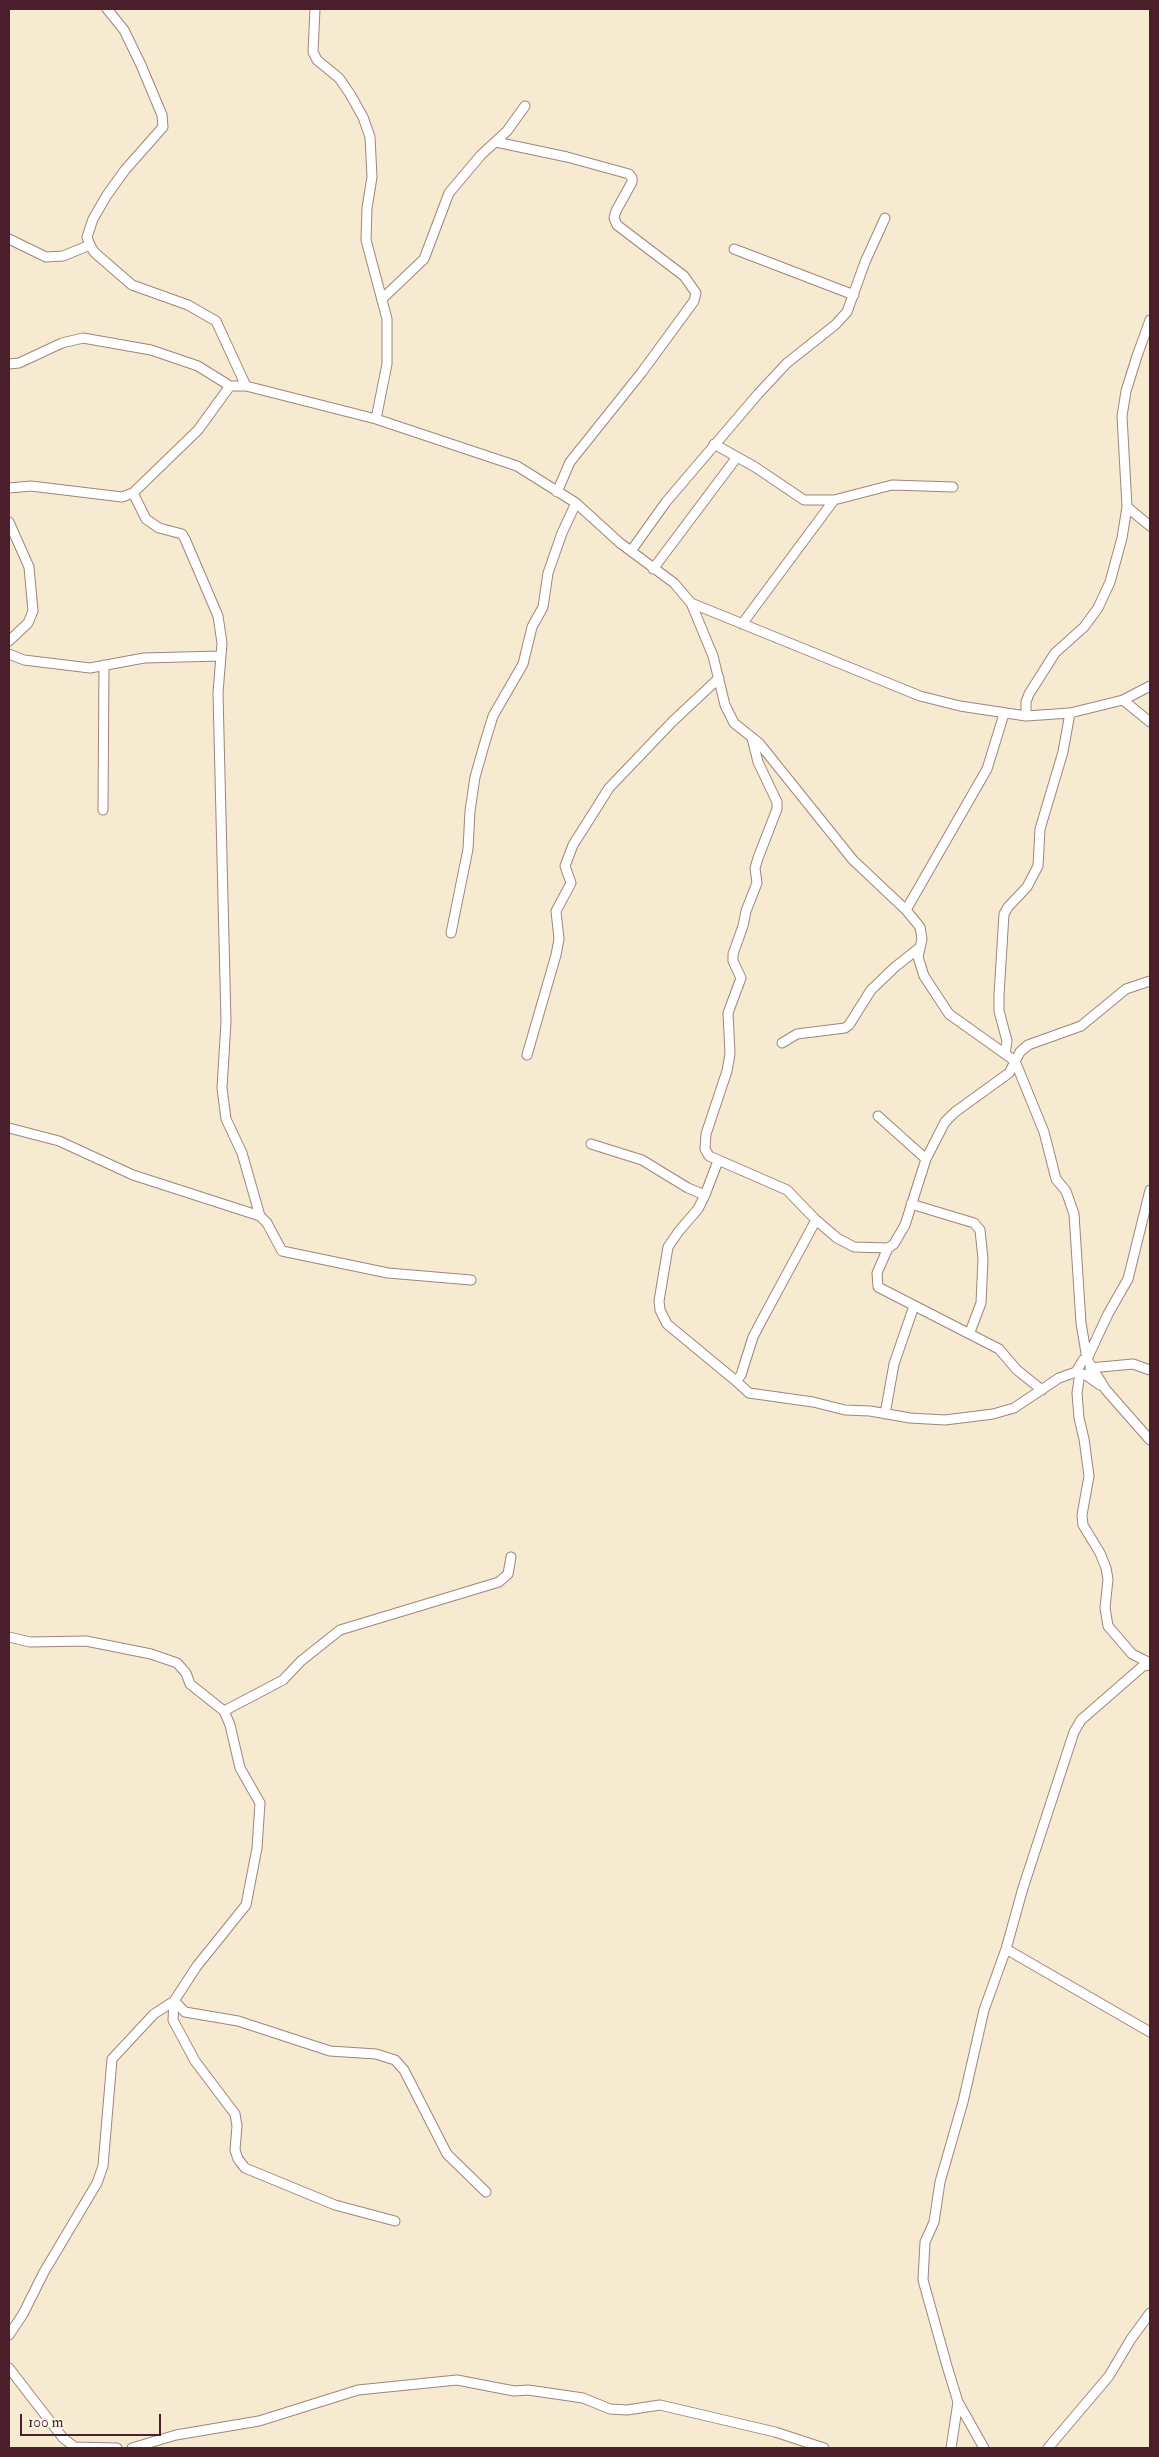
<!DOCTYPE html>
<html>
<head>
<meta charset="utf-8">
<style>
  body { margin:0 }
  #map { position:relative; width:1159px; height:2457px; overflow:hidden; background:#f6ead1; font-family:"IM FELL Double Pica",serif }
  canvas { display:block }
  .frame { position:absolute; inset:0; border:10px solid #4a1f2b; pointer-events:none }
  .scale { position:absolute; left:20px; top:2414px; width:141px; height:22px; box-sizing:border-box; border:2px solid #4a1f2b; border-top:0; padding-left:6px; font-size:15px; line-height:18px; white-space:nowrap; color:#4a1f2b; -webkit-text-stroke:4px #fcf5e5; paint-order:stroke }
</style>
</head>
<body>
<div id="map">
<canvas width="1159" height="2457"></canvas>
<div class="frame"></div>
<div class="scale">100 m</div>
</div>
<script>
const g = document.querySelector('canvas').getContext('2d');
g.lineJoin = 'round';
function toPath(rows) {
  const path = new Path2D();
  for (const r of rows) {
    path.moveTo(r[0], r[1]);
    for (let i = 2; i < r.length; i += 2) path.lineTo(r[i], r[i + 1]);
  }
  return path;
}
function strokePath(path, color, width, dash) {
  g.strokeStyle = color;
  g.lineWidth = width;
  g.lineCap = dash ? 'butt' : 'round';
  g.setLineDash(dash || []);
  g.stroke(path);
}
const street = toPath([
  [107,9,124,30,141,65,162,115,163,127,125,170,107,195,93,219,87,237,90,245,94,252,132,285,188,305,216,321,246,386,376,419,517,466,576,503,620,543,674,583,691,603,920,696,960,706,1026,716,1070,713,1123,700,1150,686],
  [315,9,313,52,317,60,339,78,350,94,363,117,370,137,372,177,367,208,366,240,387,319,387,364,376,419],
  [496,142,567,157,629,174,632,178,632,182,616,211,614,218,617,225,684,276,696,293,694,301,642,372,570,462,557,492],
  [9,239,46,257,63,256,90,245],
  [734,249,854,295],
  [383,298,424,259,449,193,481,155,507,131,525,106],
  [1150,320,1137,356,1126,391,1122,416,1127,507,1150,526],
  [9,364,19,363,62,343,83,338,151,350,198,366,230,386,246,386],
  [714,444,755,467,804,500,834,500,892,485,953,487],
  [9,488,31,486,122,497,133,493,198,430,230,386],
  [133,493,146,519,159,528,182,534,185,539,218,616,222,643,218,693,226,1022,222,1088,226,1119,242,1153,260,1216],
  [9,522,29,567,33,611,28,623,9,641],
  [631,551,666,502,758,394,787,363,835,325,847,312,865,262,885,218],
  [653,569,737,457],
  [691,603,713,656,725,705,734,723,759,743,853,860,906,910,920,927,922,939,918,957,924,976,949,1014,1015,1061,1044,1132,1056,1179,1066,1191,1074,1214,1081,1323,1087,1359,1106,1390,1150,1440],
  [742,624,834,500],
  [9,654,24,660,90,668,144,658,221,656],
  [1123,700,1150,722],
  [1026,716,1026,702,1029,694,1055,653,1084,627,1098,608,1110,582,1122,538,1127,507],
  [752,738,758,762,777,802,777,809,758,858,755,868,757,883,746,911,743,926,733,954,733,961,741,978,728,1013,730,1054,727,1071,706,1134,705,1149,709,1156,787,1190,816,1220,837,1238,854,1247,888,1248,894,1244,905,1225,926,1159,945,1122,955,1112,1009,1073,1020,1052,1028,1045,1081,1026,1126,989,1150,981],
  [103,810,104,665],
  [906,910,987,769,1004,714],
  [451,933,468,849,470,811,475,777,485,742,493,716,523,664,532,627,543,607,548,573,562,533,576,503],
  [782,1043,797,1034,845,1028,849,1025,871,990,895,967,919,948],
  [1005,1054,1007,1041,999,1011,999,995,1004,914,1008,907,1027,887,1038,866,1040,829,1063,752,1070,713],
  [527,1055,556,955,559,939,556,911,571,883,565,866,573,845,609,788,673,721,719,678],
  [878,1116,926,1159],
  [9,1128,59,1141,133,1175,260,1216,267,1223,282,1251,388,1273,471,1280],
  [591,1144,642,1160,688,1188,705,1195,698,1209,679,1231,668,1247,659,1301,660,1310,667,1324,736,1381,741,1375,753,1337,763,1318,816,1220],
  [705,1195,718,1161],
  [911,1204,974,1223,980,1230,983,1259,981,1303,970,1332],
  [888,1248,877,1273,878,1287,999,1349,1017,1370,1042,1390],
  [1090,1368,1133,1364,1150,1370],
  [1080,1373,1077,1393,1079,1418,1084,1439,1089,1476,1082,1515,1083,1525,1100,1553,1106,1568,1108,1579,1105,1608,1108,1626,1132,1654,1150,1663],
  [736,1381,749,1393,813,1402,845,1410,870,1411,910,1418,945,1420,993,1414,1014,1408,1059,1378,1076,1372],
  [1100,1385,1086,1375,1076,1372,1083,1360,1087,1359,1108,1314,1128,1279,1150,1190],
  [885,1414,894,1364,914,1306],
  [9,1637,30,1642,86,1641,151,1654,177,1663,186,1673,190,1684,224,1711,230,1725,240,1768,260,1803,257,1848,246,1905,197,1966,174,2001,154,2014,112,2059,103,2166,97,2183,44,2272,23,2314,9,2335],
  [224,1711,283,1680,301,1661,340,1630,499,1582,508,1574,511,1557],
  [1006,1949,1150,2032],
  [174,2001,185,2012,238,2021,330,2051,376,2054,395,2060,404,2070,447,2154,486,2192],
  [174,2001,173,2020,195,2061,235,2114,237,2126,235,2150,238,2159,245,2168,335,2205,395,2221],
  [9,2368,63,2438,76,2448],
  [75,2447,117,2448],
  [132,2448,176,2435,259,2421,358,2390,457,2380,514,2391,528,2390,583,2398,610,2409,627,2410,660,2405,775,2432,824,2448],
  [951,2448,958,2402],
  [984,2448,958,2402,947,2366,923,2280,925,2242,934,2222,940,2182,963,2102,984,2010,1006,1949,1023,1888,1074,1732,1081,1720,1143,1666,1150,1665],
  [1048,2448,1109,2376,1131,2339,1150,2313]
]);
strokePath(street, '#a0847e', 11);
strokePath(street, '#fff', 9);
</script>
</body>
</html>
